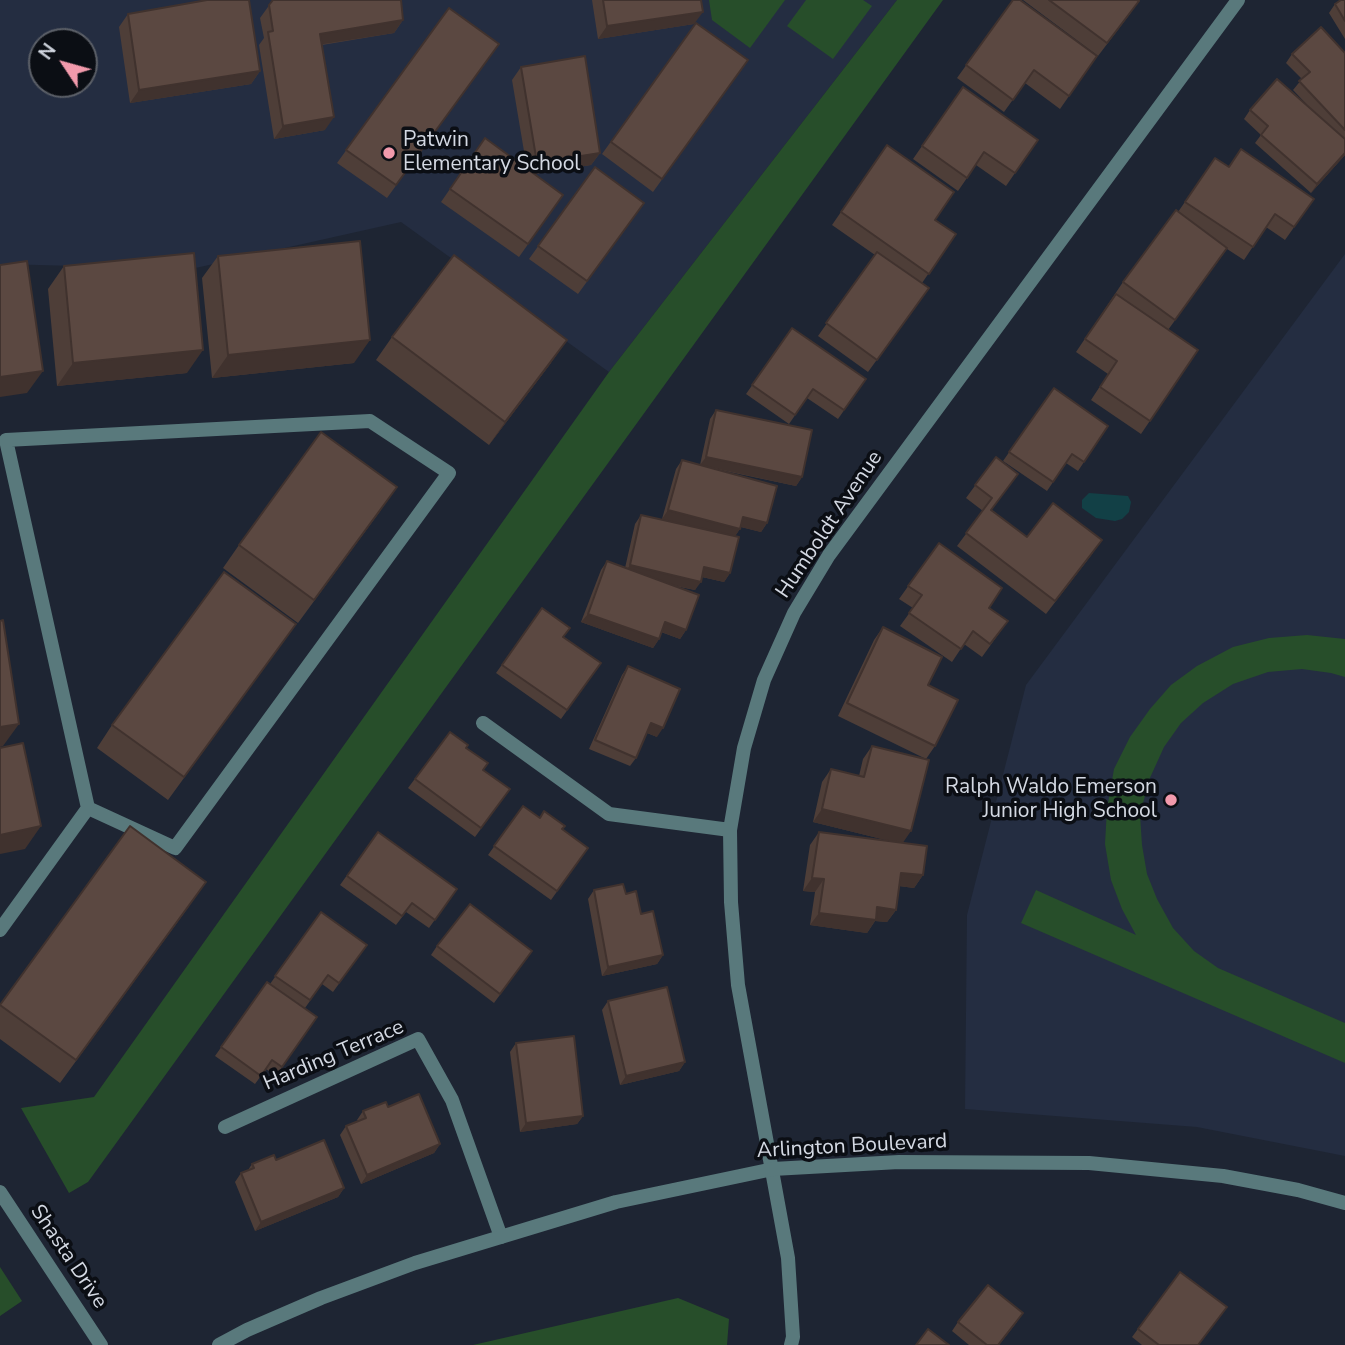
<!DOCTYPE html>
<html>
<head>
<meta charset="utf-8">
<style>
  body { margin:0 }
  #map { position:relative; width:1345px; height:1345px; overflow:hidden; background:#1e2533; font-family:"Nunito Sans",sans-serif }
  canvas { display:block }
  .north { position:absolute; left:28px; top:28px; width:70px; height:70px; box-sizing:border-box; background:#0b0e14; border:2px solid #5b5f67; border-radius:50%; rotate:306deg; font-size:19px; font-weight:700; line-height:28px; text-align:center; color:#d4d9e3 }
  .north::after { content:''; display:block; margin:auto; width:24px; height:32px; background:#f29aac; clip-path:polygon(50% 0,100% 100%,50% 72%,0 100%) }
</style>
</head>
<body>
<div id="map">
<canvas width="1345" height="1345"></canvas>
<div class="north">N</div>
</div>
<script>
const g = document.querySelector('canvas').getContext('2d');
g.lineJoin = 'round';
function fillPath(path, color) {
  g.fillStyle = color;
  g.fill(path, 'evenodd');
}
function toPath(rows) {
  const path = new Path2D();
  for (const r of rows) {
    path.moveTo(r[0], r[1]);
    for (let i = 2; i < r.length; i += 2) path.lineTo(r[i], r[i + 1]);
  }
  return path;
}
function strokePath(path, color, width, dash) {
  g.strokeStyle = color;
  g.lineWidth = width;
  g.lineCap = dash ? 'butt' : 'round';
  g.setLineDash(dash || []);
  g.stroke(path);
}
function drawText(font, color, halo, rows, align = 'center') {
  g.font = font + ' "Nunito Sans",sans-serif';
  g.lineWidth = 7;
  g.setLineDash([]);
  g.textBaseline = 'middle';
  g.strokeStyle = halo;
  g.fillStyle = color;
  for (const [text, x, y, turn = 0] of rows) {
    g.save();
    g.translate(x, y);
    g.rotate((+turn || 0) * Math.PI / 180);
    g.textAlign = isNaN(turn) ? turn : align;
    if (halo) g.strokeText(text, 0, 0);
    g.fillText(text, 0, 0);
    g.restore();
  }
}
fillPath(toPath([
  [0,0,897,0,609,372,401,222,191,269,0,264],
  [42,42,84,42,84,84,42,84],
  [1345,254,1345,1156,1197,1127,965,1109,967,915,1026,685]
]), '#242d41');
fillPath(toPath([
  [709,0,785,0,750,48,712,20],
  [806,0,863,0,872,6,833,59,787,26],
  [897,0,943,0,88,1182,69,1193,21,1108,94,1097,609,372],
  [1307,635,1345,639,1345,677,1331,673,1302,669,1268,672,1233,684,1203,703,1181,723,1164,747,1149,780,1140,815,1142,845,1147,874,1157,899,1173,928,1194,951,1218,968,1345,1023,1345,1063,1021,923,1036,890,1136,935,1122,909,1111,880,1105,844,1107,809,1114,769,1130,737,1150,709,1171,685,1197,666,1233,647,1269,638],
  [0,1267,22,1301,0,1316],
  [678,1298,729,1319,727,1345,473,1345]
]), '#274e2a');
fillPath(toPath([
  [1089,493,1128,496,1131,502,1129,512,1122,519,1115,521,1096,518,1082,508,1082,500]
]), '#124046');
strokePath(toPath([
  [0,930,88,808,6,440,370,421,449,473,175,848,88,808]
]), '#59797c', 14);
strokePath(toPath([
  [483,723,609,814,730,830],
  [225,1127,418,1039,452,1100,501,1237],
  [791,1345,793,1337,788,1258,738,985,731,902,730,830,744,748,764,680,794,613,829,555,1238,0]
]), '#59797c', 14);
strokePath(toPath([
  [0,1192,101,1345],
  [219,1345,247,1330,321,1298,415,1263,616,1202,773,1169,899,1162,1089,1163,1223,1176,1298,1190,1345,1203]
]), '#59797c', 14);
fillPath(toPath([
  [273,0,403,20,394,33,322,45,325,130,274,139,259,45,264,38,260,18],
  [592,0,701,0,694,24,598,39],
  [1013,0,1097,56,1060,109,1025,83,1004,112,957,78],
  [1023,0,1137,0,1130,14,1098,56],
  [1345,0,1345,39,1329,13,1335,4],
  [449,8,499,44,387,198,337,163],
  [128,14,260,71,251,84,130,103,119,27],
  [696,23,748,60,653,192,602,154],
  [1345,53,1345,155,1311,193,1255,143,1261,135,1244,119,1250,110,1314,112,1293,90,1302,79,1286,63,1292,54],
  [521,67,600,153,591,165,534,174,563,195,519,257,441,202,485,138,527,169,512,80],
  [963,87,1038,140,1006,186,976,165,958,191,913,159],
  [887,145,935,220,956,234,922,283,929,288,868,372,818,336,875,255,832,225],
  [1215,158,1229,167,1314,199,1285,240,1266,227,1244,260,1227,249,1168,330,1198,350,1141,434,1091,400,1108,374,1076,352,1123,282,1178,212],
  [595,167,644,203,578,294,529,259],
  [218,256,354,363,212,378,202,278],
  [64,266,187,373,57,386,48,289],
  [792,328,866,379,838,419,807,398,789,424,746,394],
  [392,337,551,363,489,445,376,360],
  [1054,388,1108,426,1078,471,1066,463,1047,491,1003,461],
  [716,410,802,477,796,486,706,467,767,523,761,532,741,527,735,536,730,573,724,582,702,577,695,590,670,585,686,630,680,639,661,632,659,639,653,648,581,622,601,570,607,561,625,568,635,524,641,515,678,523,662,519,676,469,682,460,700,465,710,419],
  [996,457,992,510,1027,537,1093,553,1046,614,957,546,983,511,966,498],
  [381,510,298,623,223,568,239,545],
  [939,543,989,608,1008,621,982,657,964,644,952,662,900,626,913,608,899,599],
  [542,608,564,637,601,663,561,719,496,673],
  [296,624,168,800,97,748,112,725],
  [883,627,928,685,935,746,926,759,838,716,874,640],
  [628,666,657,737,647,733,636,758,630,766,589,749,622,675],
  [450,732,466,748,483,770,510,789,475,837,408,788],
  [872,746,903,843,923,875,914,888,899,886,896,910,887,922,875,921,867,933,810,925,815,892,803,891,810,845,819,832,894,842,813,822,822,782,831,769,859,776,863,759],
  [523,806,540,818,588,848,551,900,488,855],
  [378,832,457,889,429,928,406,912,396,925,340,885],
  [594,890,626,894,641,914,663,955,657,964,602,976,588,899],
  [190,905,60,1083,0,1039,0,1005],
  [321,912,367,945,333,992,322,984,305,1008,317,1017,276,1076,266,1069,255,1084,215,1056,267,982,270,984],
  [437,946,532,951,494,1003,431,955],
  [608,1001,685,1062,679,1071,620,1085,602,1010],
  [516,1043,583,1116,577,1124,520,1132,510,1052],
  [388,1107,440,1144,434,1153,361,1184,340,1135,346,1126,358,1121,357,1120,363,1111],
  [276,1160,344,1188,338,1197,255,1231,235,1182,241,1173,248,1170,252,1164],
  [1180,1272,1199,1345,1142,1345,1132,1337],
  [958,1322,1017,1322,999,1345,969,1345,952,1331]
]), '#4e3e38');
fillPath(toPath([
  [703,12,694,24,598,39,607,26],
  [403,20,394,33,311,46,320,34],
  [260,71,251,84,130,103,139,90],
  [334,117,325,130,274,139,283,126],
  [600,153,591,165,528,175,537,163],
  [1345,153,1345,155,1311,193,1317,184],
  [370,340,354,363,212,378,228,355],
  [567,340,551,363,489,445,505,422],
  [203,350,187,373,57,386,73,363],
  [43,371,27,393,0,397,0,377],
  [706,457,802,477,796,486,700,465],
  [668,510,740,529,734,538,662,519],
  [743,517,767,523,761,532,737,526],
  [630,565,701,582,695,590,624,574],
  [704,567,730,573,724,582,698,576],
  [588,614,659,639,653,648,581,622],
  [665,622,686,630,680,639,659,631],
  [651,723,663,728,657,737,645,732],
  [19,724,3,746,0,747,0,727],
  [822,809,911,831,902,844,813,822],
  [41,826,25,849,0,854,0,835],
  [901,873,923,875,914,888,892,885],
  [812,878,824,879,815,892,803,891],
  [877,907,896,910,887,922,875,921,867,933,810,925,819,913],
  [663,955,657,964,602,976,608,967],
  [685,1062,679,1071,620,1085,626,1076],
  [583,1116,577,1124,520,1132,526,1123],
  [440,1144,434,1153,361,1184,367,1175],
  [344,1188,338,1197,255,1231,261,1222]
]), '#40322e');
const building = toPath([
  [207,0,249,0,260,71,139,90,128,14,207,0],
  [273,0,401,0,403,20,320,34,334,117,283,126,268,32,273,31,269,5,273,0],
  [603,0,701,0,703,12,607,26,603,0],
  [1013,0,1020,0,1097,56,1069,96,1034,70,1013,100,966,65,1013,0],
  [1049,0,1137,0,1139,1,1107,43,1049,0],
  [1341,0,1345,0,1345,21,1335,4,1341,0],
  [449,8,499,44,396,185,346,150,449,8],
  [696,23,748,60,662,179,611,142,696,23],
  [1321,27,1345,53,1345,130,1299,81,1310,72,1292,54,1321,27],
  [585,56,600,153,537,163,521,67,585,56],
  [1277,79,1345,139,1345,153,1317,184,1261,135,1268,126,1250,110,1277,79],
  [963,87,1038,140,1015,173,984,152,967,178,922,146,963,87],
  [485,138,563,195,528,244,450,189,485,138],
  [887,145,954,192,935,220,956,234,929,274,841,212,887,145],
  [1241,149,1314,199,1294,227,1275,214,1253,247,1185,202,1215,158,1229,167,1241,149],
  [595,167,644,203,587,281,538,246,595,167],
  [1176,210,1227,248,1175,320,1123,282,1176,210],
  [360,241,370,340,228,355,218,256,360,241],
  [877,252,929,288,877,360,826,323,877,252],
  [194,253,203,350,73,363,64,266,194,253],
  [454,255,567,340,505,422,392,337,454,255],
  [27,261,43,371,0,377,0,265,27,261],
  [1116,294,1198,350,1150,421,1100,387,1117,361,1085,339,1116,294],
  [792,328,866,379,844,410,813,389,795,415,752,385,792,328],
  [1054,388,1108,426,1084,462,1072,454,1053,482,1009,452,1054,388],
  [716,410,812,430,802,477,706,457,716,410],
  [321,432,397,487,314,600,239,545,321,432],
  [996,457,1018,474,991,510,1027,537,1053,503,1102,540,1055,601,966,533,992,498,975,485,996,457],
  [682,460,777,486,767,523,743,517,740,529,668,510,682,460],
  [641,515,739,537,730,573,704,567,701,582,630,565,641,515],
  [939,543,1002,588,989,608,1008,621,990,644,973,631,961,649,909,613,922,595,908,586,939,543],
  [607,561,699,595,686,630,665,622,659,639,588,614,607,561],
  [224,572,296,624,184,777,112,725,224,572],
  [542,608,570,628,563,637,601,663,567,710,502,665,542,608],
  [3,620,19,724,0,727,0,621,3,620],
  [883,627,942,657,928,685,958,700,935,746,847,703,883,627],
  [628,666,680,689,663,728,651,723,636,758,595,740,628,666],
  [450,732,468,745,466,748,488,763,483,770,510,789,481,828,415,779,450,732],
  [23,743,41,826,0,835,0,748,23,743],
  [872,746,929,760,911,831,822,809,831,769,864,777,872,746],
  [523,806,540,818,544,811,565,826,562,829,588,848,557,891,494,846,523,806],
  [130,826,206,882,76,1060,0,1005,130,826],
  [378,832,457,889,435,920,412,903,402,916,347,876,378,832],
  [819,832,927,846,923,875,901,873,896,910,877,907,876,920,819,913,824,879,812,878,819,832],
  [623,884,626,894,636,891,641,914,653,911,663,955,608,967,594,890,623,884],
  [470,904,532,951,500,994,437,946,470,904],
  [321,912,367,945,339,983,328,975,310,1000,275,976,321,912],
  [267,982,317,1017,282,1067,272,1060,261,1076,221,1047,267,982],
  [667,987,685,1062,626,1076,608,1001,667,987],
  [574,1036,583,1116,526,1123,516,1043,574,1036],
  [419,1094,440,1144,367,1175,346,1126,366,1118,363,1111,386,1102,388,1107,419,1094],
  [324,1140,344,1188,261,1222,241,1173,254,1168,252,1164,274,1155,276,1160,324,1140],
  [1180,1272,1227,1307,1198,1345,1159,1345,1138,1329,1180,1272],
  [988,1285,1023,1313,998,1345,987,1345,958,1322,988,1285],
  [928,1329,949,1345,916,1345,928,1329]
]);
fillPath(building, '#5b4841');
strokePath(building, '#40322e', 2);
for (const [x, y, r, color] of [
  [389,153,7,"#f29aac"],
  [1171,800,7,"#f29aac"]
]) {
  const dot = new Path2D();
  dot.arc(x, y, r, 0, 2 * Math.PI);
  g.fillStyle = color;
  g.fill(dot);
  strokePath(dot, '#0b0e14', 2.5);
}
drawText('21px', '#d4d9e3', '#0b0e14', [
  ["Patwin",403,141],
  ["Elementary School",403,165],
  ["Ralph Waldo Emerson",1157,788,"right"],
  ["Junior High School",1157,812,"right"]
], 'left');
drawText('21px', '#d4d9e3', '#0b0e14', [
  ["Humboldt Avenue",830,525,-56],
  ["Harding Terrace",334,1056,-23],
  ["Arlington Boulevard",852,1147,-3],
  ["Shasta Drive",68,1257,56]
]);
</script>
</body>
</html>
